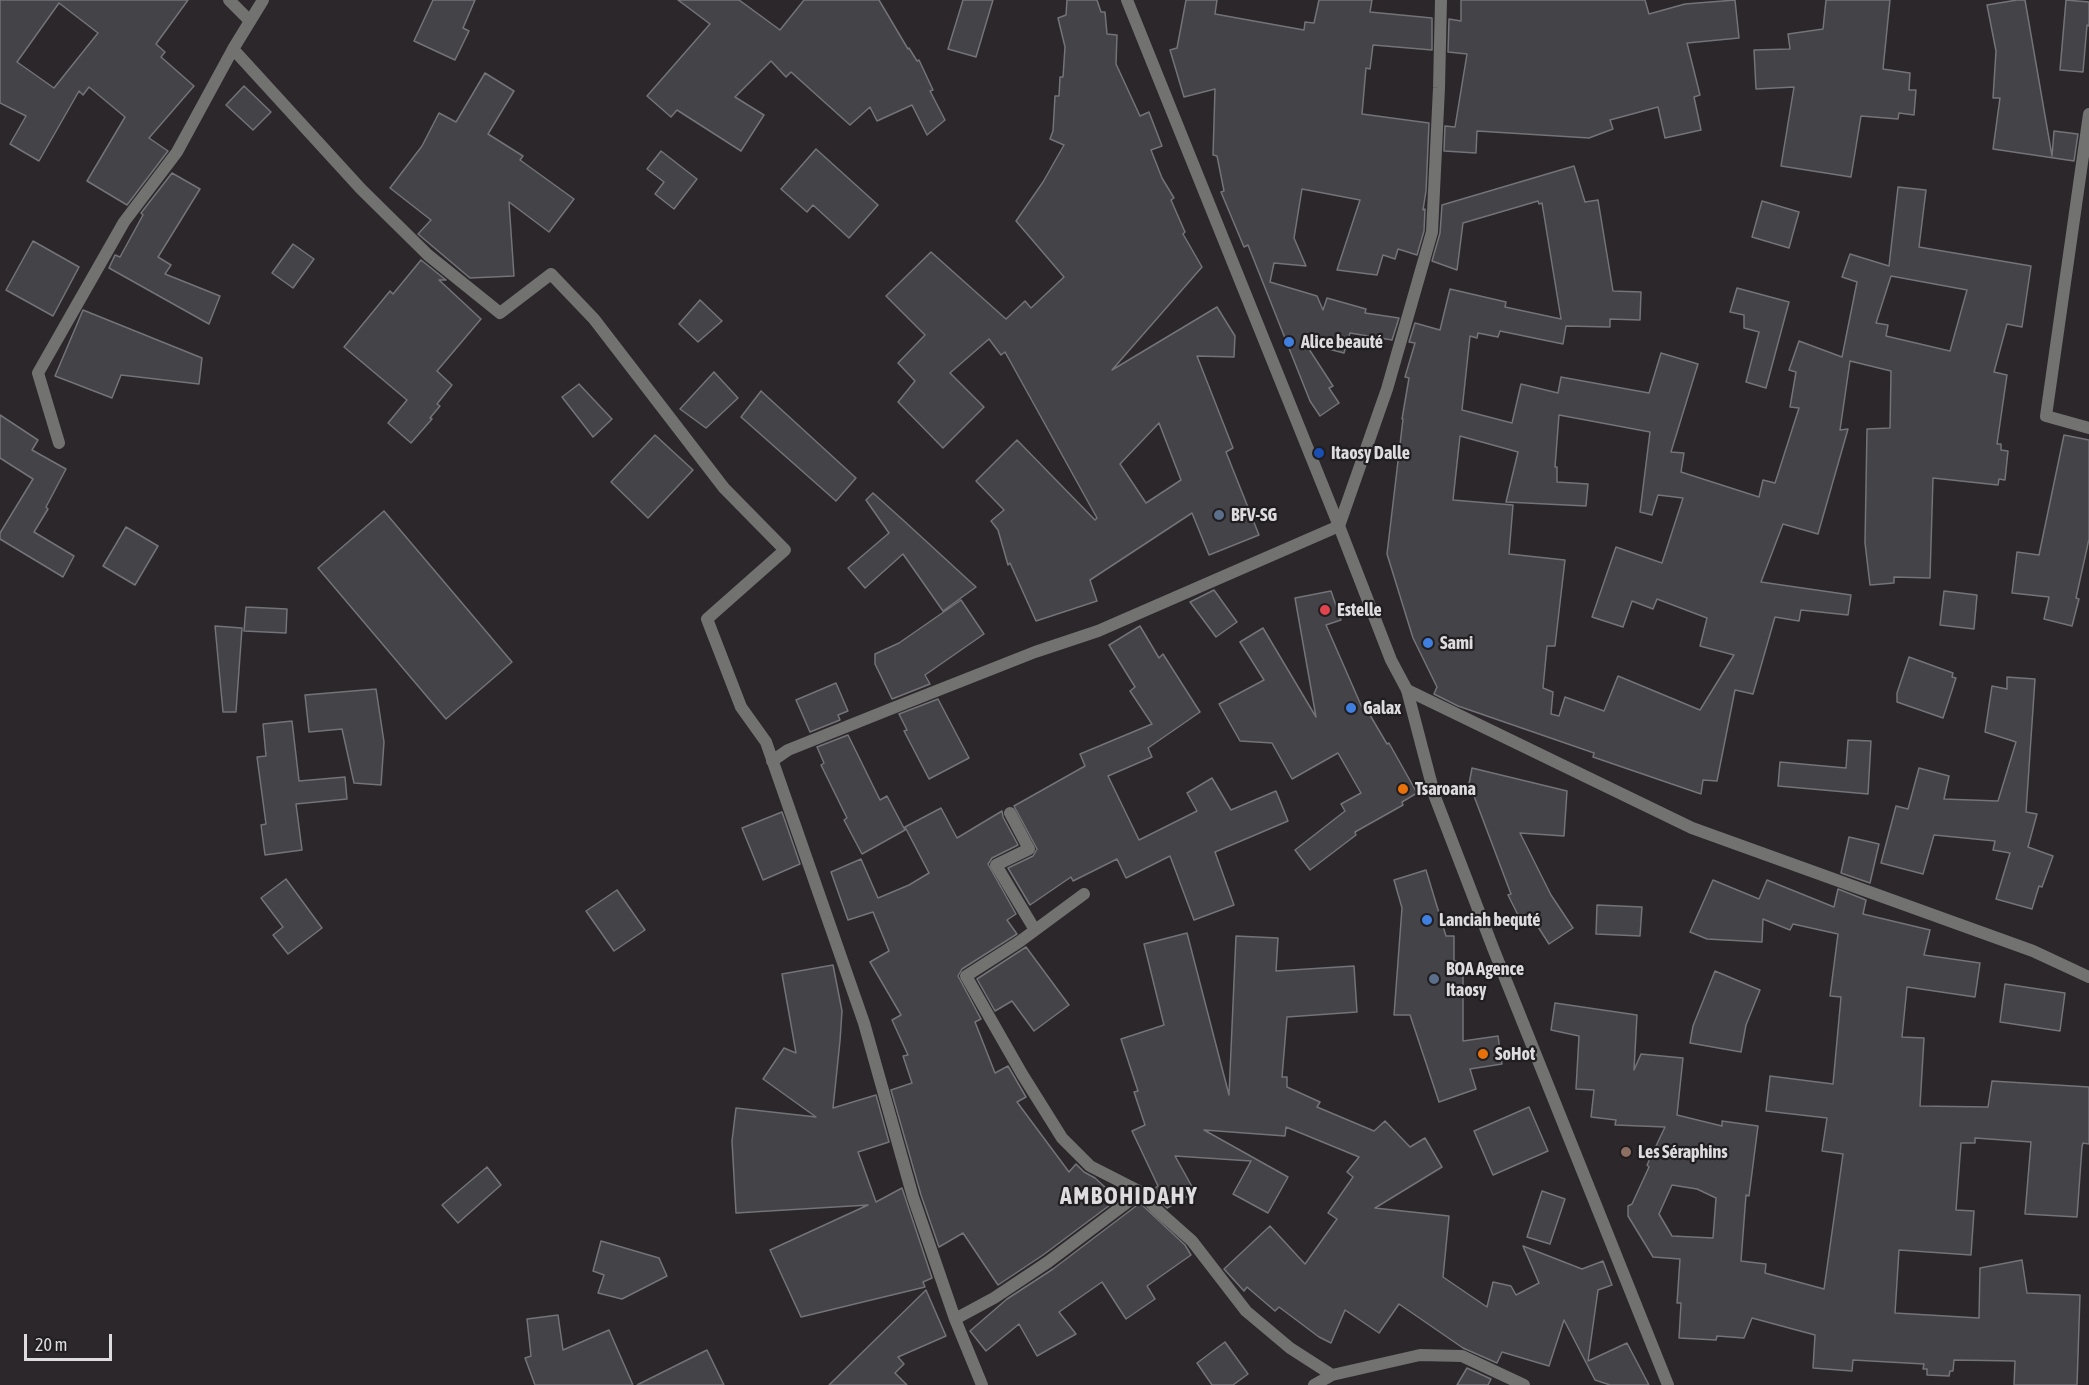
<!DOCTYPE html>
<html>
<head>
<meta charset="utf-8">
<style>
  body { margin:0 }
  #map { position:relative; width:2089px; height:1385px; overflow:hidden; background:#2b272b; font-family:"Asap Condensed",sans-serif }
  canvas { display:block }
  .scale { position:absolute; left:24px; top:1334px; width:88px; height:27px; box-sizing:border-box; border:3px solid #dfdcdf; border-top:0; padding-left:8px; font-size:18px; line-height:21px; white-space:nowrap; color:#dfdcdf; -webkit-text-stroke:4px #211e21; paint-order:stroke }
</style>
</head>
<body>
<div id="map">
<canvas width="2089" height="1385"></canvas>
<div class="scale">20 m</div>
</div>
<script>
const g = document.querySelector('canvas').getContext('2d');
g.lineJoin = 'round';
function fillPath(path, color) {
  g.fillStyle = color;
  g.fill(path, 'evenodd');
}
function toPath(rows) {
  const path = new Path2D();
  for (const r of rows) {
    path.moveTo(r[0], r[1]);
    for (let i = 2; i < r.length; i += 2) path.lineTo(r[i], r[i + 1]);
  }
  return path;
}
function strokePath(path, color, width, dash) {
  g.strokeStyle = color;
  g.lineWidth = width;
  g.lineCap = dash ? 'butt' : 'round';
  g.setLineDash(dash || []);
  g.stroke(path);
}
function drawText(font, color, halo, rows, align = 'center') {
  g.font = font + ' "Asap Condensed",sans-serif';
  g.lineWidth = 4.5;
  g.setLineDash([]);
  g.textBaseline = 'middle';
  g.strokeStyle = halo;
  g.fillStyle = color;
  for (const [text, x, y, turn = 0] of rows) {
    g.save();
    g.translate(x, y);
    g.rotate((+turn || 0) * Math.PI / 180);
    g.textAlign = isNaN(turn) ? turn : align;
    if (halo) g.strokeText(text, 0, 0);
    g.fillText(text, 0, 0);
    g.restore();
  }
}
const building = toPath([
  [0,0,188,0,156,44,165,52,161,57,194,86,149,138,168,151,127,205,87,181,125,117,89,87,83,95,79,91,39,161,10,144,26,116,0,103,0,0],
  [59,3,98,33,54,88,17,62,59,3],
  [433,0,475,0,463,28,469,31,455,60,414,41,433,0],
  [678,0,739,0,780,30,804,0,879,0,908,49,909,48,917,61,919,60,933,90,930,91,945,120,927,135,912,105,877,121,870,107,850,125,791,72,786,77,771,61,735,97,764,115,741,151,677,110,671,117,647,96,710,24,678,0],
  [963,0,993,0,976,57,948,49,963,0],
  [1067,0,1097,0,1101,12,1105,12,1107,34,1117,35,1116,64,1140,116,1149,112,1162,146,1151,150,1162,178,1174,198,1171,200,1185,232,1183,234,1202,267,1112,370,1217,307,1235,336,1234,357,1197,356,1233,448,1226,452,1259,535,1209,555,1192,513,1090,580,1097,601,1036,621,1010,563,1008,565,998,530,991,521,1004,510,976,481,1017,440,1095,520,1097,518,1005,352,1001,355,989,339,950,373,984,407,943,448,898,402,915,381,898,363,925,335,886,296,931,252,1006,319,1025,301,1031,308,1064,277,1016,221,1043,182,1064,145,1050,139,1053,131,1055,96,1059,96,1060,77,1063,77,1065,47,1058,18,1066,15,1067,0],
  [1159,423,1181,480,1146,503,1120,464,1159,423],
  [1186,0,1217,0,1215,14,1304,30,1305,22,1314,23,1319,0,1372,0,1370,12,1432,18,1432,50,1373,45,1370,69,1366,68,1362,114,1429,123,1426,191,1423,210,1425,209,1424,231,1417,255,1398,249,1395,259,1383,255,1377,275,1337,270,1360,200,1302,189,1294,238,1306,266,1274,263,1270,282,1317,296,1323,310,1327,298,1366,309,1365,313,1399,318,1392,340,1350,333,1344,353,1305,343,1333,386,1329,388,1339,403,1320,416,1310,401,1248,245,1244,247,1221,192,1224,191,1217,156,1213,155,1215,89,1184,97,1170,50,1177,48,1186,0],
  [1461,0,1645,0,1649,14,1685,4,1735,0,1739,38,1687,43,1700,95,1694,97,1701,130,1665,138,1658,107,1610,120,1613,129,1589,138,1477,131,1476,153,1444,151,1445,126,1455,127,1467,54,1448,52,1449,19,1461,21,1461,0],
  [1826,0,1890,0,1883,69,1910,73,1909,90,1916,90,1914,115,1899,113,1898,119,1861,116,1851,177,1781,166,1794,87,1756,89,1754,50,1790,49,1788,34,1823,29,1826,0],
  [2017,0,2025,0,2052,156,2054,131,2078,134,2074,161,1993,149,2000,98,1993,98,1996,51,1987,5,2017,0],
  [2066,0,2089,2,2089,26,2087,25,2083,72,2060,70,2066,0],
  [485,73,514,91,488,134,523,156,520,160,574,199,549,232,509,202,514,276,470,278,418,234,431,220,390,188,422,146,439,113,456,122,485,73],
  [244,86,271,112,253,130,226,105,244,86],
  [816,149,878,205,849,238,813,205,807,212,781,189,816,149],
  [661,151,697,179,674,209,655,194,664,182,647,169,661,151],
  [1574,166,1585,202,1598,200,1613,291,1641,292,1640,320,1610,319,1610,327,1566,326,1563,344,1500,331,1498,337,1478,333,1477,338,1470,336,1462,410,1512,423,1521,384,1558,393,1561,377,1649,393,1661,353,1698,364,1671,452,1684,453,1681,472,1759,497,1763,480,1775,483,1799,408,1790,407,1796,372,1789,370,1799,341,1842,357,1857,282,1842,277,1850,254,1889,266,1898,187,1926,190,1919,247,2031,266,2022,327,2007,324,1994,372,2007,375,1997,444,2001,444,2001,450,2008,451,2005,480,1999,479,1998,485,1933,478,1930,578,1894,577,1894,583,1870,585,1865,543,1867,429,1890,428,1891,371,1850,361,1840,430,1848,429,1818,534,1783,524,1761,582,1851,595,1848,615,1801,610,1799,621,1775,617,1753,694,1735,690,1717,781,1703,780,1701,794,1593,757,1594,753,1458,706,1434,694,1437,687,1413,638,1387,554,1403,419,1402,419,1409,378,1405,377,1415,343,1409,342,1415,323,1440,330,1450,289,1506,302,1505,307,1561,319,1542,203,1539,204,1538,201,1463,223,1457,270,1432,261,1440,233,1442,205,1574,166],
  [1891,276,1967,290,1950,351,1886,336,1888,325,1876,323,1891,276],
  [1559,415,1650,432,1640,512,1652,515,1658,495,1683,498,1662,563,1616,547,1592,617,1623,627,1632,601,1653,609,1657,599,1707,618,1700,646,1734,655,1700,710,1618,676,1604,711,1565,697,1559,716,1551,714,1553,692,1543,688,1547,646,1555,646,1565,560,1509,554,1513,505,1453,500,1460,436,1518,452,1506,502,1586,506,1588,484,1557,482,1557,467,1555,467,1559,415],
  [172,173,200,189,158,257,171,265,165,274,220,296,209,324,109,268,115,255,120,257,143,215,141,213,172,173],
  [1762,201,1799,212,1789,248,1752,237,1762,201],
  [33,241,79,267,53,316,6,290,33,241],
  [293,244,314,259,293,288,272,273,293,244],
  [421,260,446,280,439,280,481,319,437,371,452,385,437,404,440,406,430,418,432,419,411,443,388,423,407,400,344,347,390,291,393,294,421,260],
  [1737,288,1789,302,1766,388,1746,382,1759,332,1744,328,1744,315,1730,312,1737,288],
  [700,300,722,321,698,342,679,324,700,300],
  [83,310,202,358,199,384,121,375,112,398,55,376,83,310],
  [714,372,738,398,706,428,680,409,714,372],
  [579,384,612,419,593,437,562,397,579,384],
  [761,391,856,478,836,501,741,417,761,391],
  [0,415,38,440,32,450,66,469,46,507,48,509,34,532,74,556,63,577,0,539,0,533,33,479,0,458,0,415],
  [655,435,693,470,648,518,611,482,655,435],
  [2064,435,2089,440,2089,539,2076,598,2079,599,2072,626,2044,619,2049,597,2012,593,2017,552,2039,555,2064,435],
  [873,493,903,520,976,587,943,611,903,554,865,588,848,568,889,533,866,500,873,493],
  [384,511,512,662,446,719,318,568,384,511],
  [126,527,158,546,135,585,103,566,126,527],
  [1214,590,1237,622,1216,637,1190,602,1214,590],
  [1331,591,1341,620,1326,625,1364,712,1367,710,1387,744,1389,743,1417,793,1402,802,1403,805,1355,832,1356,835,1310,870,1295,850,1345,811,1341,804,1361,793,1338,753,1292,779,1272,743,1240,741,1219,704,1264,680,1240,642,1263,628,1316,717,1295,598,1331,591],
  [1944,591,1977,595,1974,629,1940,625,1944,591],
  [961,600,984,634,925,675,930,684,892,699,875,664,875,654,899,643,961,600],
  [246,607,287,609,286,633,244,631,246,607],
  [215,626,242,628,236,712,223,712,215,626],
  [1140,626,1159,658,1163,654,1200,712,1148,748,1152,757,1108,776,1139,840,1197,811,1187,793,1212,778,1231,810,1276,791,1288,821,1215,852,1234,905,1194,920,1170,856,1126,878,1117,859,1073,881,1071,877,1030,905,1008,868,1033,856,1037,849,1014,806,1085,766,1080,754,1152,724,1130,691,1135,687,1109,645,1140,626],
  [1909,657,1953,673,1952,677,1956,678,1943,718,1897,702,1897,693,1909,657],
  [2007,677,2035,679,2026,812,2037,814,2028,847,2053,856,2042,887,2039,886,2032,909,1996,899,2010,853,1993,850,1995,841,1934,835,1923,874,1881,863,1896,806,1908,809,1919,768,1949,776,1944,799,1998,801,2016,742,1985,732,1992,686,2007,689,2007,677],
  [836,683,848,711,838,715,840,720,810,732,796,700,836,683],
  [376,689,384,742,381,785,354,783,342,729,309,732,305,695,376,689],
  [938,699,969,758,929,779,904,731,907,730,899,714,938,699],
  [292,721,299,781,345,777,347,799,296,804,302,850,265,855,261,825,266,824,257,757,266,756,263,724,292,721],
  [848,735,880,800,887,796,905,830,862,854,844,820,847,818,821,765,824,763,817,747,848,735],
  [1848,740,1871,741,1868,794,1778,786,1780,762,1846,768,1848,740],
  [1472,768,1567,791,1564,836,1520,833,1551,895,1573,928,1549,944,1531,916,1521,921,1508,895,1511,894,1474,796,1467,795,1472,768],
  [941,808,957,838,1002,811,1003,817,1018,845,992,858,988,864,1016,914,1007,920,1017,934,962,969,958,976,981,1019,975,1022,995,1073,1008,1066,1026,1097,1017,1102,1069,1172,1076,1164,1084,1172,1095,1178,1118,1199,1043,1255,998,1285,963,1233,939,1247,921,1195,891,1090,912,1083,903,1056,908,1055,892,1020,901,1015,870,962,889,951,873,912,848,920,831,872,861,859,878,898,909,885,929,873,905,827,941,808],
  [782,812,800,864,763,880,742,828,782,812],
  [1849,837,1879,844,1870,883,1841,873,1849,837],
  [1426,870,1446,936,1454,936,1454,961,1463,962,1463,1041,1498,1036,1502,1064,1470,1069,1476,1089,1439,1102,1410,1015,1394,1015,1402,908,1394,880,1426,870],
  [286,879,322,928,288,954,273,935,283,927,261,898,286,879],
  [1713,880,1759,899,1767,880,1834,907,1838,889,1866,900,1863,914,1930,930,1924,955,1980,963,1975,997,1907,987,1902,1037,1924,1038,1920,1106,1988,1107,1992,1081,2089,1087,2089,1144,2083,1143,2082,1147,2077,1217,2025,1214,2031,1142,1975,1138,1975,1143,1961,1143,1956,1210,1974,1211,1971,1255,1899,1250,1895,1313,1979,1318,1980,1268,2022,1260,2027,1293,2080,1295,2077,1385,2014,1385,2015,1361,1954,1360,1953,1371,1950,1371,1949,1376,1927,1375,1927,1369,1923,1369,1924,1364,1853,1360,1852,1371,1813,1368,1815,1335,1752,1318,1744,1338,1717,1336,1716,1340,1679,1338,1681,1303,1677,1303,1680,1259,1653,1257,1628,1216,1628,1206,1632,1204,1649,1167,1647,1165,1665,1127,1615,1125,1616,1120,1591,1117,1594,1090,1576,1089,1579,1036,1551,1030,1555,1003,1637,1015,1634,1070,1641,1054,1683,1058,1677,1115,1722,1126,1722,1121,1758,1126,1749,1196,1746,1195,1741,1261,1766,1264,1765,1273,1824,1289,1843,1154,1822,1151,1827,1118,1766,1111,1770,1076,1833,1084,1841,997,1830,996,1838,934,1793,924,1790,930,1763,919,1762,942,1707,939,1690,932,1713,880],
  [1672,1185,1697,1189,1716,1198,1713,1238,1672,1236,1659,1214,1672,1185],
  [617,890,645,930,614,951,586,911,617,890],
  [1597,905,1642,907,1640,936,1596,934,1597,905],
  [1187,933,1229,1095,1236,936,1278,938,1276,971,1354,966,1357,1012,1287,1017,1282,1077,1287,1077,1287,1087,1320,1102,1317,1107,1374,1131,1385,1121,1410,1147,1425,1138,1442,1167,1375,1208,1449,1216,1443,1277,1487,1307,1493,1282,1511,1286,1516,1295,1539,1283,1523,1246,1582,1269,1603,1261,1612,1285,1598,1290,1588,1361,1627,1343,1649,1385,1610,1385,1595,1380,1564,1320,1549,1366,1502,1352,1497,1363,1463,1348,1399,1304,1379,1333,1345,1310,1331,1343,1319,1337,1279,1307,1275,1311,1247,1287,1244,1291,1224,1269,1270,1226,1305,1264,1337,1219,1328,1213,1353,1177,1347,1172,1359,1157,1286,1127,1285,1136,1204,1130,1288,1177,1268,1213,1233,1194,1251,1161,1175,1156,1195,1192,1167,1208,1151,1191,1158,1186,1132,1131,1145,1125,1134,1092,1138,1091,1121,1039,1164,1025,1144,944,1187,933],
  [1026,947,1069,1005,1034,1031,1012,1001,995,1011,977,979,1026,947],
  [833,965,842,1011,840,1041,833,1108,876,1095,889,1142,858,1152,876,1202,902,1188,932,1278,923,1282,925,1287,801,1317,770,1250,868,1205,736,1213,732,1141,736,1108,816,1117,763,1079,784,1048,796,1053,782,974,833,965],
  [1715,971,1760,990,1746,1025,1741,1052,1690,1043,1693,1026,1715,971],
  [2005,984,2065,993,2060,1031,2000,1022,2005,984],
  [1529,1107,1548,1151,1493,1175,1474,1131,1529,1107],
  [487,1167,501,1185,458,1223,442,1205,487,1167],
  [1542,1191,1565,1199,1550,1244,1527,1237,1542,1191],
  [1140,1203,1185,1245,1191,1255,1147,1286,1155,1299,1126,1319,1102,1282,1059,1312,1076,1334,1037,1356,1019,1324,986,1351,970,1331,1007,1299,1053,1269,1140,1203],
  [601,1241,659,1258,667,1276,622,1299,598,1293,604,1275,593,1271,601,1241],
  [926,1290,946,1336,898,1357,904,1364,895,1373,907,1385,829,1385,926,1290],
  [558,1315,563,1350,609,1330,633,1385,535,1385,525,1358,531,1356,527,1319,558,1315],
  [1225,1342,1248,1374,1233,1385,1212,1385,1197,1363,1225,1342],
  [707,1350,724,1385,637,1385,707,1350],
  [1467,1368,1491,1379,1488,1385,1457,1385,1467,1368]
]);
fillPath(building, '#444348');
strokePath(building, '#737378', 1.5);
strokePath(toPath([
  [229,0,249,20],
  [233,49,361,189,428,255,500,313,551,274,594,319,724,488,785,550,707,619,741,707,766,742,864,1023,913,1197,955,1319,982,1385],
  [2089,114,2046,416,2089,428],
  [59,443,38,373,124,222,177,152,233,49,263,0],
  [1407,690,1692,828,2033,951,2089,977],
  [772,761,788,750,893,708,1035,652,1098,631,1339,526,1387,389,1432,232,1439,88,1441,0],
  [1010,813,1029,849,996,865,1035,930],
  [1084,894,1019,942,966,976,1022,1074,1062,1138,1090,1166,1141,1192],
  [955,1319,994,1298,1048,1262,1141,1192,1156,1209,1192,1241,1246,1311,1290,1348,1332,1375],
  [1314,1385,1332,1375,1420,1355,1462,1356,1524,1385]
]), '#727270', 12);
strokePath(toPath([
  [1127,0,1339,526,1391,660,1407,690,1435,797,1493,948,1668,1385]
]), '#727270', 12);
for (const [x, y, r, color] of [
  [1289,342,6,"#3f7fe0"],
  [1319,453,6,"#1a4fb4"],
  [1219,515,6,"#5c6f8a"],
  [1325,610,6,"#e0444e"],
  [1428,643,6,"#3f7fe0"],
  [1351,708,6,"#3f7fe0"],
  [1403,789,6,"#e8710a"],
  [1427,920,6,"#3f7fe0"],
  [1434,979,6,"#5c6f8a"],
  [1483,1054,6,"#e8710a"],
  [1626,1152,6,"#8d6e63"]
]) {
  const dot = new Path2D();
  dot.arc(x, y, r, 0, 2 * Math.PI);
  g.fillStyle = color;
  g.fill(dot);
  strokePath(dot, '#211e21', 2);
}
drawText('bold 18px', '#dfdcdf', '#211e21', [
  ["Alice beauté",1301,342],
  ["Itaosy Dalle",1331,453],
  ["BFV-SG",1231,515],
  ["Estelle",1337,610],
  ["Sami",1440,643],
  ["Galax",1363,708],
  ["Tsaroana",1415,789],
  ["Lanciah bequté",1439,920],
  ["BOA Agence",1446,969],
  ["Itaosy",1446,990],
  ["SoHot",1495,1054],
  ["Les Séraphins",1638,1152]
], 'left');
g.letterSpacing = '1.5px';
drawText('bold 24px', '#dfdcdf', '#211e21', [
  ["AMBOHIDAHY",1129,1196]
]);
g.letterSpacing = '0px';
</script>
</body>
</html>
